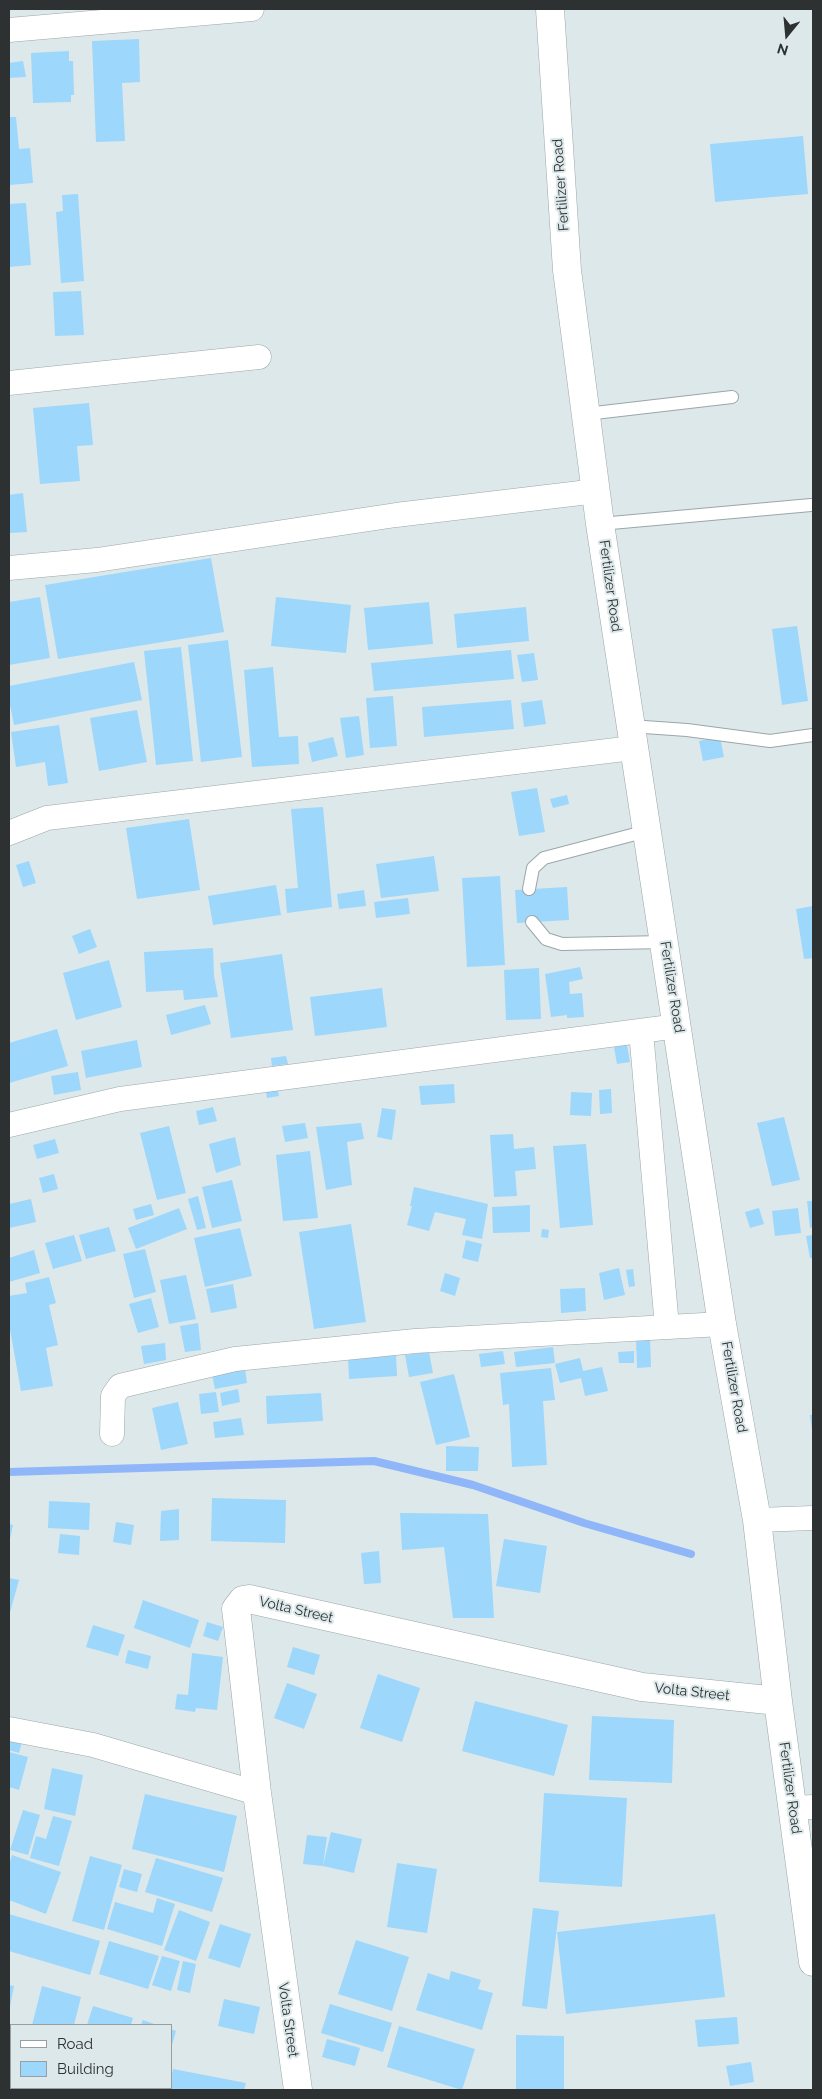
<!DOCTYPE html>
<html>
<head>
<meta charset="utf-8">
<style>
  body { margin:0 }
  #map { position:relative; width:822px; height:2099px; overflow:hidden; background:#dde8ea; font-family:Raleway,sans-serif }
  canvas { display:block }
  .frame { position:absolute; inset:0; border:10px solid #2d3132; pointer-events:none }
  .legend { position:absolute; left:10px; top:2024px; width:162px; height:65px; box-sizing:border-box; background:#dde8ea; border:1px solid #979fa0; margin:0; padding:6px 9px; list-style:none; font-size:15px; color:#2d3132 }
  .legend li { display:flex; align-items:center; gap:10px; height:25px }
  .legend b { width:25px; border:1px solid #979fa0 }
  .north { position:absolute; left:762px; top:10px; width:50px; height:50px; -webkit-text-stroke:4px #dde8ea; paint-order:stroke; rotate:197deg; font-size:14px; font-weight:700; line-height:20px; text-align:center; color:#2d3132 }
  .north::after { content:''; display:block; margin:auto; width:18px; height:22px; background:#2d3132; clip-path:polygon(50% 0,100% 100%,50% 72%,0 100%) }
</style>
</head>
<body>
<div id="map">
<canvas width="822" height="2099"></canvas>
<div class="frame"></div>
<ul class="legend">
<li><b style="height:6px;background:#fff"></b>Road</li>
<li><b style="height:14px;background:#9dd7fb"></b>Building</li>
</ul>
<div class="north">N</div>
</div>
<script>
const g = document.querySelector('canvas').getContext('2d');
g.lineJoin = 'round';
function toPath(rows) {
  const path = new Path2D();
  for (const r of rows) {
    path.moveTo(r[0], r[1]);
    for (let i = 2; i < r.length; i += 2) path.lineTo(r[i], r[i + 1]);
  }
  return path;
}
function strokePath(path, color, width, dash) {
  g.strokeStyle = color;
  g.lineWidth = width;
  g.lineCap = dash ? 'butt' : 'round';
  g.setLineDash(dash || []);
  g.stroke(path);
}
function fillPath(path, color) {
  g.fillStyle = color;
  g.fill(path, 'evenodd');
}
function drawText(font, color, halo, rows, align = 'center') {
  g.font = font + ' Raleway,sans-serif';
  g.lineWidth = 4;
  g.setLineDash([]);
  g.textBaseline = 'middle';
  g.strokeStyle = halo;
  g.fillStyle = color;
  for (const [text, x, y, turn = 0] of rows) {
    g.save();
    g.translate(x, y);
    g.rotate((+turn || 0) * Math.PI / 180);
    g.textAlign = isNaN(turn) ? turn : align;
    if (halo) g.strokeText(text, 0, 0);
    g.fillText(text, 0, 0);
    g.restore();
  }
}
strokePath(toPath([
  [9,1472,374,1461,473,1485,584,1523,691,1554]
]), '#8fb6f8', 8);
fillPath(toPath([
  [139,39,140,82,122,83,125,141,96,142,92,41],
  [69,51,69,61,73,61,74,95,71,95,71,102,33,103,31,53],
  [23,61,26,77,9,78,9,63],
  [9,117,16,117,19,149,30,148,33,183,9,185],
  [803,136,808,194,715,202,710,144],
  [78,194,84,281,61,283,56,212,63,211,62,195],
  [26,203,31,265,9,267,9,204],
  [81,291,84,335,55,336,53,292],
  [89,403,93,445,77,446,80,481,40,484,33,408],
  [23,493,27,532,9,533,9,495],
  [211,558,224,632,58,659,45,585],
  [40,597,50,658,9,665,9,602],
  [276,597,351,605,346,653,271,646],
  [429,602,433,644,368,650,364,608],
  [526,607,529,641,457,648,454,614],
  [797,626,808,701,782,705,772,629],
  [228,640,242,757,201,762,188,645],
  [181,647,193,761,156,765,144,651],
  [511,650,514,679,374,691,371,663],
  [534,653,538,680,522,682,517,655],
  [134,662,142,700,14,725,9,700,9,686],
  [273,667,279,737,298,736,299,764,252,767,244,670],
  [393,696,397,746,370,748,366,698],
  [511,700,514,729,424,737,422,707],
  [542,700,546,724,524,727,521,703],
  [137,710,147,762,99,771,90,718],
  [359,716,364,755,346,758,340,718],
  [59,725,68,783,48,786,45,762,16,767,11,732],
  [333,737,338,756,312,762,308,743],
  [720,737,724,757,703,761,699,741],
  [537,788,545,832,519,836,511,792],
  [567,795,569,804,553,808,550,799],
  [323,807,332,907,287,913,285,889,298,888,291,809],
  [189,819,200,890,137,899,126,828],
  [434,856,439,891,381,898,376,864],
  [29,861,36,883,23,887,16,865],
  [500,876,505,965,467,967,462,878],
  [276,885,281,915,213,925,208,896],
  [567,887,569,920,517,923,515,890],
  [364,890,366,906,339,909,337,894],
  [408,898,410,914,376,918,374,902],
  [813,906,813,958,804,959,796,909],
  [90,929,97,947,79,954,72,936],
  [213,948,214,976,218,997,184,1000,183,990,146,992,144,952],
  [282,954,293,1030,231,1038,220,963],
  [109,960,122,1007,76,1020,63,973],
  [580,967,583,979,569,982,570,994,582,993,584,1017,567,1018,567,1015,551,1017,545,974],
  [539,968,541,1019,506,1020,504,970],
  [382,988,387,1027,315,1036,310,997],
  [205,1005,211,1024,171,1035,166,1015],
  [57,1029,68,1066,9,1083,9,1043],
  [137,1040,142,1067,86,1078,81,1051],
  [627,1045,630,1062,617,1064,614,1047],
  [286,1056,288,1064,272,1066,271,1058],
  [78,1072,81,1090,54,1095,51,1076],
  [277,1083,279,1096,267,1098,265,1085],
  [454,1084,455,1103,421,1105,419,1086],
  [611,1089,612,1113,600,1114,599,1090],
  [571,1092,592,1093,591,1116,570,1115],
  [213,1107,217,1121,199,1125,196,1111],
  [382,1108,396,1110,392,1140,377,1137],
  [784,1117,800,1180,772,1186,757,1123],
  [305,1123,308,1138,285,1142,282,1126],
  [361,1123,364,1139,347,1142,352,1185,326,1190,316,1127],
  [169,1126,186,1193,157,1200,140,1133],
  [513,1134,514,1149,534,1147,536,1169,515,1171,517,1196,494,1197,490,1135],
  [235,1137,241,1165,216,1173,209,1144],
  [55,1139,59,1153,37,1159,33,1145],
  [586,1144,593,1225,560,1228,553,1146],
  [310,1151,318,1218,283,1221,276,1155],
  [54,1174,58,1189,43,1193,39,1178],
  [232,1180,242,1221,212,1228,202,1187],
  [414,1187,488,1204,482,1239,462,1235,466,1219,435,1212,429,1231,407,1225,412,1206,410,1206],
  [198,1196,206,1228,197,1230,188,1199],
  [31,1199,36,1222,9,1228,9,1204],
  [807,1201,813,1201,813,1227,810,1228],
  [151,1204,154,1215,136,1220,133,1209],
  [530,1205,530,1232,493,1233,492,1207],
  [179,1208,187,1229,136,1249,128,1228],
  [759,1208,764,1224,750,1228,745,1212],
  [798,1208,801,1233,775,1236,772,1211],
  [351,1224,366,1322,314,1329,299,1232],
  [109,1227,116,1251,86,1259,79,1235],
  [240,1228,252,1276,205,1287,194,1238],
  [542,1229,549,1230,548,1238,541,1237],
  [74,1235,82,1261,53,1269,45,1243],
  [813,1235,813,1258,810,1258,806,1236],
  [466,1240,482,1244,478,1262,462,1258],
  [145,1249,156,1292,134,1298,123,1254],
  [34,1250,40,1273,9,1282,9,1258],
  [619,1268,625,1295,604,1300,599,1273],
  [633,1269,635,1286,629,1287,626,1270],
  [445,1273,460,1278,455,1296,440,1291],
  [186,1275,196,1319,169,1324,160,1280],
  [49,1277,56,1303,49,1305,58,1345,46,1348,53,1386,21,1391,9,1324,9,1296,27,1293,25,1283],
  [233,1284,237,1308,211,1313,206,1289],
  [585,1288,586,1311,561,1313,560,1289],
  [151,1298,159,1327,138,1333,129,1304],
  [198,1323,201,1350,185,1352,180,1326],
  [636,1339,650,1339,651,1367,637,1368],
  [165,1343,166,1360,144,1364,141,1346],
  [553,1347,555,1363,516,1367,514,1352],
  [503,1351,505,1364,481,1367,479,1354],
  [634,1351,634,1363,619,1363,618,1352],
  [429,1352,433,1373,409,1377,405,1355],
  [396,1355,397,1376,349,1379,348,1358],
  [580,1358,583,1371,602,1367,608,1391,585,1396,581,1378,560,1383,555,1364],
  [551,1368,555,1400,543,1401,547,1465,512,1467,509,1404,503,1405,500,1373],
  [245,1369,247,1383,215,1389,212,1375],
  [454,1374,470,1437,436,1445,420,1382],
  [238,1389,240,1402,222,1406,220,1393],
  [216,1392,219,1412,201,1414,199,1394],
  [321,1393,323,1421,267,1424,266,1396],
  [178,1402,188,1444,161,1450,152,1408],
  [810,1415,813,1415,813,1429,812,1429],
  [241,1418,244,1435,215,1438,213,1422],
  [446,1446,479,1447,478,1471,446,1471],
  [212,1498,286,1500,285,1543,211,1541],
  [49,1501,90,1503,89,1530,48,1528],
  [179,1509,179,1540,160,1541,161,1511],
  [400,1513,488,1514,494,1618,453,1618,444,1547,402,1550],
  [116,1522,134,1525,131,1545,113,1542],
  [9,1524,13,1525,10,1539,9,1539],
  [60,1534,80,1536,79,1555,58,1553],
  [504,1539,547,1546,540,1593,496,1586],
  [379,1551,381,1583,364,1584,361,1553],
  [9,1578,19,1580,9,1616],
  [143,1600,199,1620,190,1648,134,1628],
  [207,1622,223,1627,218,1641,203,1636],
  [93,1625,125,1635,118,1656,86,1647],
  [293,1647,320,1655,314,1675,287,1667],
  [128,1650,151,1656,148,1669,125,1663],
  [192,1653,223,1657,217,1710,196,1708,195,1712,175,1709,177,1694,188,1695],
  [378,1674,420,1688,402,1742,360,1728],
  [287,1683,317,1694,304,1729,274,1718],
  [475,1701,568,1725,554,1776,462,1751],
  [592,1716,674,1720,672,1783,589,1780],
  [9,1738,22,1742,19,1753,9,1750],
  [9,1752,28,1757,19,1790,9,1787],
  [52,1768,83,1775,75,1816,44,1809],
  [544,1793,627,1798,622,1887,539,1882],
  [145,1794,237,1816,224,1872,132,1849],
  [23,1810,40,1815,28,1855,10,1850],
  [53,1816,72,1821,59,1866,30,1858,36,1836,46,1839],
  [331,1832,362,1839,354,1873,323,1866],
  [307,1835,327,1837,323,1866,303,1864],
  [12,1855,61,1872,46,1914,9,1900,9,1865],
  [90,1856,122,1865,104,1930,72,1921],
  [156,1858,223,1878,212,1912,145,1892],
  [397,1863,437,1869,427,1933,387,1927],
  [124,1869,142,1874,137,1892,119,1887],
  [157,1898,175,1904,162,1946,107,1929,115,1902,153,1913],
  [533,1908,559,1911,547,2009,522,2006],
  [179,1910,210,1922,196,1961,164,1950],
  [9,1914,100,1941,90,1975,9,1951],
  [715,1914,725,1997,566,2014,557,1932],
  [220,1924,251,1934,240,1968,208,1958],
  [356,1940,409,1957,392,2011,338,1994],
  [109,1941,159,1956,148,1989,99,1974],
  [162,1956,180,1961,171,1991,152,1985],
  [183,1961,196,1964,190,1993,177,1990],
  [451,1971,481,1980,478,1989,493,1993,482,2030,416,2010,428,1973,449,1980],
  [9,1985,14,1986,10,2007,9,2007],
  [42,1986,81,1997,74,2025,32,2025],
  [224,1999,260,2007,254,2034,218,2026],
  [330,2004,392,2023,383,2052,321,2033],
  [93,2006,133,2018,131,2025,87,2025],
  [737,2017,739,2044,698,2047,695,2020],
  [143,2020,157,2025,141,2025],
  [399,2026,475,2049,462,2090,387,2067],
  [171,2029,176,2031,172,2045,171,2045],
  [516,2035,564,2036,564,2090,516,2090],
  [327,2039,360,2048,355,2066,322,2057],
  [751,2062,754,2082,730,2086,726,2066],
  [173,2069,246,2083,244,2090,169,2090]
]), '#9dd7fb');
const lane = toPath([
  [586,414,732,397],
  [600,524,811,505],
  [630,726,687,730,770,741,813,735],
  [529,889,533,868,544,858,647,831],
  [532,922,546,939,562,944,665,942]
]);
const street = toPath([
  [9,30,252,9],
  [9,383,259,357],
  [9,568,97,560,396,515,597,491],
  [9,833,47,818,633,748],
  [641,1031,667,1327],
  [9,1125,120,1099,678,1026],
  [112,1434,113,1396,120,1386,235,1359,415,1341,722,1324],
  [757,1520,813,1518],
  [9,1729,93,1745,257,1793],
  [793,1808,813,1807],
  [20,2088,26,2090]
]);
const secondary = toPath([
  [550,9,567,270,600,524,722,1324,757,1520,778,1701,813,1962],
  [298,2090,257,1793,237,1617,236,1609,243,1600,249,1599,642,1687,778,1701]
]);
strokePath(lane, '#9ca6a8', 14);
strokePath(street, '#9ca6a8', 25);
strokePath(secondary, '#9ca6a8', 29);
strokePath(lane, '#fff', 12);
strokePath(street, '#fff', 24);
strokePath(secondary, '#fff', 28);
drawText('14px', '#2d3132', '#dde8ea', [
  ["Fertilizer Road",561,185,-94],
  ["Fertilizer Road",610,586,82],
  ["Fertilizer Road",672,987,81],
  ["Fertilizer Road",734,1387,80],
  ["Volta Street",296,1610,13],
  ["Volta Street",692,1692,6],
  ["Fertilizer Road",790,1788,82],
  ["Volta Street",288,2020,82]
]);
</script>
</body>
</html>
